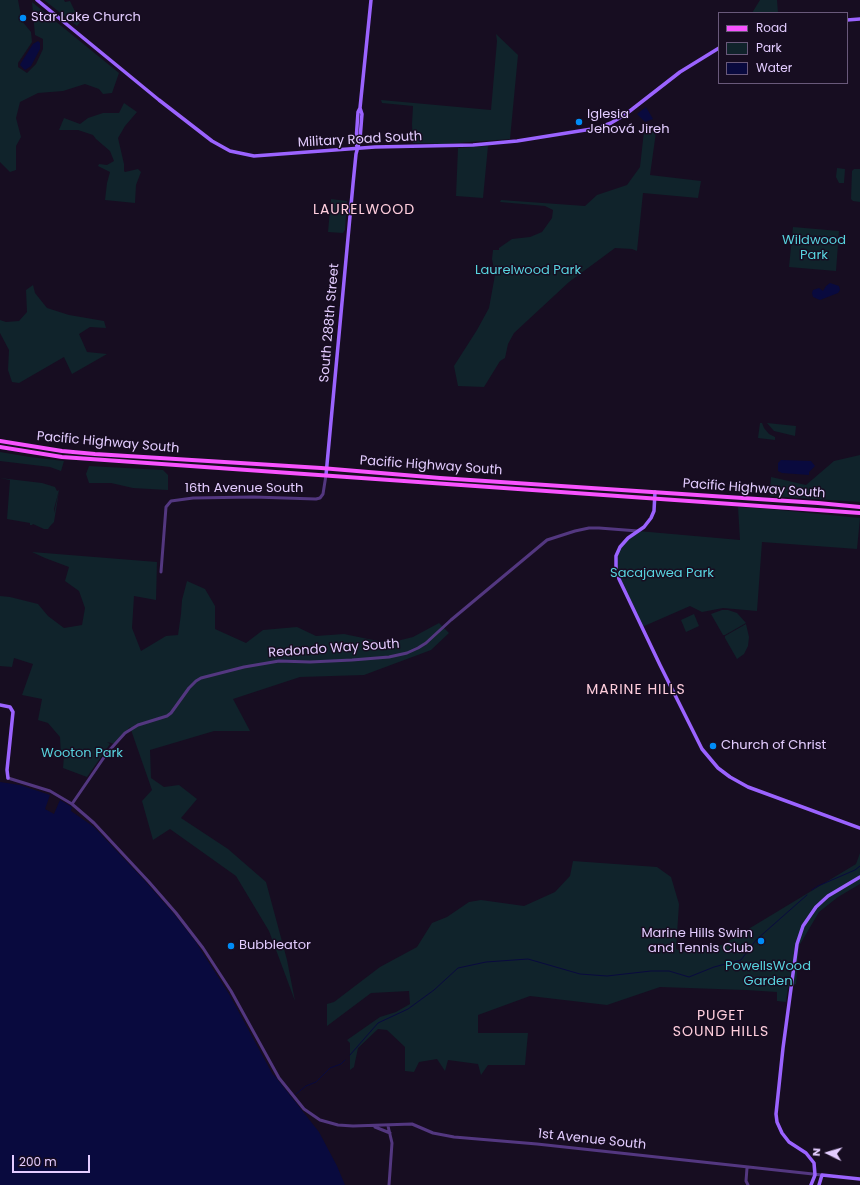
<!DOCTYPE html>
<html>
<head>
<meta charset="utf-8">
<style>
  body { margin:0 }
  #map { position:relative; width:860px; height:1185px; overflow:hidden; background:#170d21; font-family:Poppins,sans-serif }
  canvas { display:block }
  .legend { position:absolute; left:718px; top:12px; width:130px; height:72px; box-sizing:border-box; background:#170d21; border:1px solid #69597a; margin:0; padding:5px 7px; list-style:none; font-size:12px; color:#e3ccff }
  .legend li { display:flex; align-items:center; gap:8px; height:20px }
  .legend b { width:20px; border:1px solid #69597a }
  .north { position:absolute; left:808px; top:1133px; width:40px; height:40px; -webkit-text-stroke:3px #170d21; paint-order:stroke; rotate:275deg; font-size:11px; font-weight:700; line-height:16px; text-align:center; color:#e3ccff }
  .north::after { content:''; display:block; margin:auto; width:14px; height:18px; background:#e3ccff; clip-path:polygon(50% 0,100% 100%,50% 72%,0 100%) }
  .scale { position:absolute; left:12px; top:1155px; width:78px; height:18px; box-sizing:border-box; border:2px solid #e3ccff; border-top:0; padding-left:5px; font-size:12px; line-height:14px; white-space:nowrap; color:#e3ccff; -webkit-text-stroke:3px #170d21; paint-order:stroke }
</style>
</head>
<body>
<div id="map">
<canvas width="860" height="1185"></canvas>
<ul class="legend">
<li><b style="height:5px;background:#f853ff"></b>Road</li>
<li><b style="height:11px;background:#10232b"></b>Park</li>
<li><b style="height:11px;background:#090a3e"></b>Water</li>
</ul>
<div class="north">N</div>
<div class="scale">200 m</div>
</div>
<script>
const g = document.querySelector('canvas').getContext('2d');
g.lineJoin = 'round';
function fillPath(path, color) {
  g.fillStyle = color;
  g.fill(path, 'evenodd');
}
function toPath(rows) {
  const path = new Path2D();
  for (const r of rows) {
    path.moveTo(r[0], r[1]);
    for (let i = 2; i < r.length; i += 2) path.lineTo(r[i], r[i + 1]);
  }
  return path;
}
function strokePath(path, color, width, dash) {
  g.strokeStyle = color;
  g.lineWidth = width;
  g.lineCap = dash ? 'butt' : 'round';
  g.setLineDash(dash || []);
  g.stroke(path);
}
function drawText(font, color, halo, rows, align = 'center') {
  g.font = font + ' Poppins,sans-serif';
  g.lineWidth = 3;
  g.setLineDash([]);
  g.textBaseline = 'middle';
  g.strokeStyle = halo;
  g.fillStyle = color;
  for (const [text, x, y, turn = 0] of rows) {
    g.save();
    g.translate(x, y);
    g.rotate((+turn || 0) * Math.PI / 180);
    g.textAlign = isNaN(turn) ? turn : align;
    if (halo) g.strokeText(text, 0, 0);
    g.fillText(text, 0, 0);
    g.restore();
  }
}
fillPath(toPath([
  [0,0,18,0,22,21,31,32,32,42,18,63,18,67,27,73,36,64,43,49,43,39,35,35,32,2,119,73,112,93,103,94,99,89,85,84,63,91,38,93,20,102,16,118,21,137,16,146,16,170,10,172,0,162],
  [44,0,64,0,65,2,70,1,80,22,77,26],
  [760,0,777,0,778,13,752,13],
  [496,34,518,55,510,139,443,144,413,143,412,124,413,106,382,103,381,100,491,110,497,41],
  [124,103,137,112,125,126,118,138,124,164,124,171,125,172,138,169,141,172,136,185,135,203,105,200,107,183,110,172,98,166,99,164,107,165,114,161,110,151,96,139,93,135,78,130,59,130,64,118,80,124,88,118,103,113,119,113],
  [644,131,656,132,650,175,701,181,698,198,643,193,637,251,632,249,615,248,569,282,514,333,508,344,505,358,500,361,484,387,458,386,454,366,477,330,489,308,495,275,492,259,493,250,499,250,499,248,512,239,530,237,542,232,552,218,553,210,545,206,500,202,501,200,585,206,597,195,627,185,640,167],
  [488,146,483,198,456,196,458,148],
  [837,168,845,169,844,183,839,183,836,177],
  [854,169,860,169,860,202,853,201,851,199,852,171],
  [331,199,347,201,345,230,343,233,328,232],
  [793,227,839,231,836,271,789,267],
  [33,285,35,293,47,308,69,315,104,321,106,328,90,327,79,334,87,352,107,354,72,374,64,357,19,383,12,382,8,370,9,350,0,333,0,320,6,322,19,321,27,312,26,290],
  [760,423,762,423,764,428,769,434,775,437,775,440,758,438],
  [767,423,796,426,795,436,774,431],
  [0,452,30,457,64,461,61,471,50,467,0,461],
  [860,455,860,502,770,496,771,477,806,485,834,461],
  [89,466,163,470,168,475,168,490,133,488,111,483,89,483,86,474],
  [0,478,42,483,55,487,57,491,59,490,54,509,54,513,59,491,54,522,51,525,48,529,44,529,33,524,32,525,30,525,30,523,7,519,10,480],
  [738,507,769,509,860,518,857,549,762,542,757,611,723,608,702,612,690,606,642,627,619,579,616,565,620,547,638,531,740,540],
  [32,552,157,562,156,600,134,596,132,628,141,651,166,636,178,635,181,614,182,600,187,581,205,589,215,606,215,629,246,643,263,630,297,627,316,636,344,634,368,639,389,643,413,637,439,623,449,633,431,650,364,675,300,677,233,699,250,731,214,731,150,750,151,778,164,787,179,785,197,799,181,818,228,849,266,882,287,960,295,1001,269,931,236,876,170,829,153,840,142,801,152,790,130,727,115,744,107,742,110,744,87,777,63,768,64,756,61,755,60,737,48,723,38,720,42,699,22,695,33,664,14,658,12,667,0,666,0,596,10,597,38,604,48,616,64,628,82,625,85,608,79,591,65,581,69,567,45,558],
  [722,610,728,610,737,613,746,623,725,635,723,635,711,614],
  [694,614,699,626,686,632,681,620],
  [746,624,749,637,748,646,744,654,737,659,725,638,725,636],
  [860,853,860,884,838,897,819,912,799,946,796,984,788,987,786,1002,777,1001,777,992,746,990,660,987,607,1005,530,996,478,1015,478,1033,528,1033,525,1065,488,1065,481,1075,478,1064,448,1060,445,1071,437,1059,419,1062,414,1072,405,1071,405,1047,387,1030,378,1029,358,1048,354,1067,350,1070,350,1043,347,1040,380,1017,396,1012,410,1004,409,991,371,993,327,1026,327,1004,334,1002,380,967,417,947,432,923,447,917,469,902,481,900,524,906,555,892,570,876,573,861,657,867,671,877,679,904,676,949,685,952,722,945,856,864]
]), '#10232b');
fillPath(toPath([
  [38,41,40,43,40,49,31,66,25,70,20,65,21,63,33,44],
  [646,107,653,119,645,122,637,114],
  [830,283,839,286,840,290,838,293,820,300,813,297,812,293,813,290,819,288,823,291,826,286],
  [781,460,811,461,815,466,809,472,809,475,782,473,778,471,778,463],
  [0,782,20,785,50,795,45,809,54,814,60,800,72,807,71,811,94,827,144,880,174,914,195,941,229,994,273,1075,274,1075,319,1132,337,1166,345,1185,0,1185]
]), '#090a3e');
strokePath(toPath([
  [812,890,818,886,855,870,860,866],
  [350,1055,378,1023,408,1009,434,990,458,968,486,962,528,959,580,974,607,976,651,971,669,971,689,977,714,967,741,960,756,940,807,895],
  [296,1094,306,1086,316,1082,330,1068,341,1064,345,1060]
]), '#090a3e', 1);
strokePath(toPath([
  [161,572,166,507,171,501,193,498,253,497,316,499,320,498,323,494,326,475],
  [8,778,50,791,72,804,94,823,149,882,176,913,203,948,231,991,279,1078,304,1109,320,1120,338,1125,353,1126,412,1124,433,1133,454,1137,537,1144,822,1175],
  [72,804,107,753,125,733,138,725,167,716,171,713,189,688,196,681,201,678,244,667,279,661,310,662,352,660,389,657,407,653,418,648,426,643,451,620,547,540,575,531,589,528,599,528,638,531],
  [388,1126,392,1143,389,1185],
  [375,1127,390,1133],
  [747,1168,746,1181,748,1185]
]), '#533780', 3);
strokePath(toPath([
  [37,0,159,100,212,141,230,151,254,156,375,147,473,145,517,141,598,128,611,123,626,114,680,72,719,48],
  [847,20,860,19],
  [357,147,356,141,358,112,360,108],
  [326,475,353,184,356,154,360,139,362,114,360,108,371,0],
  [655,492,654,511,651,518,644,527,628,538,620,547,616,556,616,569,619,579,660,665,702,749,718,768,730,777,748,787,860,828],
  [0,705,10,707,13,712,7,770,8,778],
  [811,1185,815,1175,814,1163,806,1153,789,1142,782,1133,777,1122,776,1114,783,1048,797,944,803,926,816,907,828,896,860,877],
  [819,1185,822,1175,860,1179]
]), '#9b63ff', 3.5);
strokePath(toPath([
  [0,441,62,451,95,454,321,468,440,478,818,503,860,507],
  [0,447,62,457,860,513]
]), '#f853ff', 4);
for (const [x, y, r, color] of [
  [23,18,4,"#008cf7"],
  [579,122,4,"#008cf7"],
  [713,746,4,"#008cf7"],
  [761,941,4,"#008cf7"],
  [231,946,4,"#008cf7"]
]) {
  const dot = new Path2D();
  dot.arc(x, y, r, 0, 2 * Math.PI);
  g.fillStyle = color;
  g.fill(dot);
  strokePath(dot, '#170d21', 1.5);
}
drawText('13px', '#e3ccff', '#170d21', [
  ["Star Lake Church",31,18],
  ["Iglesia",587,115],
  ["Jehová Jireh",587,130],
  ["Church of Christ",721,746],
  ["Marine Hills Swim",753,934,"right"],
  ["and Tennis Club",753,949,"right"],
  ["Bubbleator",239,946]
], 'left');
drawText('13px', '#e3ccff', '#170d21', [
  ["Military Road South",360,140,-3],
  ["South 288th Street",330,323,-85],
  ["Pacific Highway South",108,443,5],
  ["Pacific Highway South",431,466,4],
  ["16th Avenue South",244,489],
  ["Pacific Highway South",754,489,4],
  ["Redondo Way South",334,649,-4],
  ["1st Avenue South",592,1140,6]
]);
drawText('13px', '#58d4df', '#170d21', [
  ["Wildwood",814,241],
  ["Park",814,256],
  ["Laurelwood Park",528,271],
  ["Sacajawea Park",662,574],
  ["Wooton Park",82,754],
  ["PowellsWood",768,967],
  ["Garden",768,982]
]);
g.letterSpacing = '1px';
drawText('14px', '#ffcedd', '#170d21', [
  ["LAURELWOOD",364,210],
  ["MARINE HILLS",636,690],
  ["PUGET",721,1016],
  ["SOUND HILLS",721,1032]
]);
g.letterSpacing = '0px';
</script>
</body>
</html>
